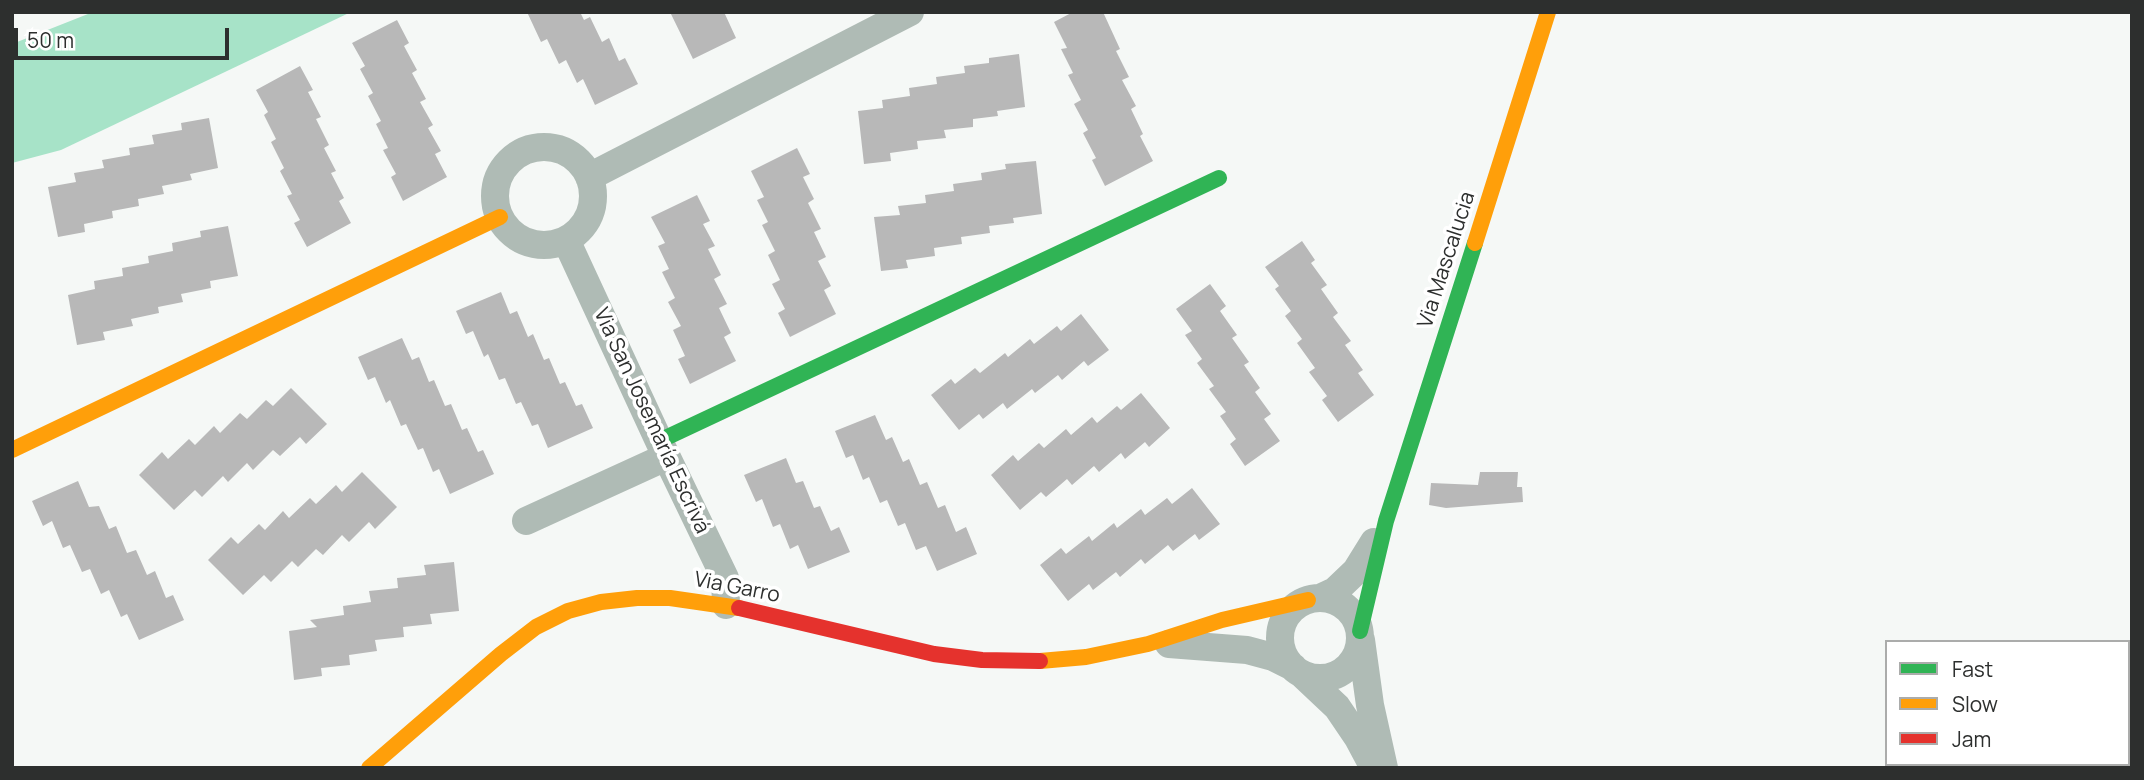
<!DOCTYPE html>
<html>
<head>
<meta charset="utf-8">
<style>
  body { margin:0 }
  #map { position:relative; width:2144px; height:780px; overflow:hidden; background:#f5f8f6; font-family:Manrope,sans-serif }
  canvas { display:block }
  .frame { position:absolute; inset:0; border:14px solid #2d2f2e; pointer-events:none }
  .legend { position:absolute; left:1885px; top:640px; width:245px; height:126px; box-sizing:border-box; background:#fff; border:2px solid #abacab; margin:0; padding:9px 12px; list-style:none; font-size:21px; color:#2d2f2e }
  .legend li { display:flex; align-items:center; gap:14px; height:35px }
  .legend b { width:35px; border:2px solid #abacab }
  .scale { position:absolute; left:14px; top:28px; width:215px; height:32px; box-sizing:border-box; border:4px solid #2d2f2e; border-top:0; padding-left:9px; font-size:21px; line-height:24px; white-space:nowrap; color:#2d2f2e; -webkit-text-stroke:5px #fff; paint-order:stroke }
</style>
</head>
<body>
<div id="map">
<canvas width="2144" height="780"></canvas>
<div class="frame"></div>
<ul class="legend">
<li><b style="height:9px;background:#30b455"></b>Fast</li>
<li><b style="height:9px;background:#ff9f0a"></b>Slow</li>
<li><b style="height:9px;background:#e5322d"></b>Jam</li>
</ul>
<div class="scale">50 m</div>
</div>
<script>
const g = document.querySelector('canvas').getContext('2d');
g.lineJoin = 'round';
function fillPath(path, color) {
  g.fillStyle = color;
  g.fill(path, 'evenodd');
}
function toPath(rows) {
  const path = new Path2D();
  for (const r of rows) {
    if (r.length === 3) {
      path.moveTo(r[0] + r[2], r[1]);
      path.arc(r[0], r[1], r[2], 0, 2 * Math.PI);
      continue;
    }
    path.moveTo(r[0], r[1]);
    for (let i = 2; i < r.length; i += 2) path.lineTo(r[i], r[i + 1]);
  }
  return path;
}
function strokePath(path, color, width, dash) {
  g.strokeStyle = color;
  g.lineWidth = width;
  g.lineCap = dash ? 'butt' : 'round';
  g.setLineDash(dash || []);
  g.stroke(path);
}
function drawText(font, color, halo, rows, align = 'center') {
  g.font = font + ' Manrope,sans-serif';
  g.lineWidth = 7;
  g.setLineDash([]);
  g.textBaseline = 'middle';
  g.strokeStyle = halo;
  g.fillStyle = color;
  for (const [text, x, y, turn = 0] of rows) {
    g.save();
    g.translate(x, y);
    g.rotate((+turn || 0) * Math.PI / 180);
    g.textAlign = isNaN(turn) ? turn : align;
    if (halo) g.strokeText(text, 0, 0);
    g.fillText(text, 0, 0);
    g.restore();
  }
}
fillPath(toPath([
  [93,12,351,12,61,150,12,163,12,44]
]), '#a7e3c8');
fillPath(toPath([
  [527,12,580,12,584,20,590,17,602,42,609,38,619,61,625,58,638,84,595,105,583,79,577,83,566,60,559,64,547,39,541,42],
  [670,12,724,12,736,38,693,59],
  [1073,12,1103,12,1120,49,1116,51,1129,77,1122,80,1136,106,1131,109,1143,134,1140,136,1153,161,1105,186,1092,160,1096,158,1083,133,1088,130,1074,104,1081,100,1068,75,1073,73,1061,49,1067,48,1054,22],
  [397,20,409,43,404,46,417,70,412,73,426,99,420,102,433,125,428,128,441,151,435,154,447,177,403,201,391,177,396,174,383,150,388,148,376,124,381,121,368,96,373,93,360,69,365,66,352,43],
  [1019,54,1025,107,997,111,998,116,973,119,973,127,944,130,946,138,917,141,918,149,890,153,891,161,864,164,858,111,883,108,882,100,910,96,909,88,937,84,936,77,965,73,964,66,989,63,989,58],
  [300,66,313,90,308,92,321,117,316,119,329,145,324,148,336,171,331,173,344,198,339,201,351,223,307,247,294,223,300,220,287,196,292,194,280,171,284,168,271,142,276,139,264,115,268,112,256,90],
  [209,118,218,168,190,174,192,180,162,186,164,194,138,199,139,206,112,211,113,218,84,224,85,232,58,237,48,187,76,182,74,173,104,168,102,160,130,155,129,148,154,144,152,135,182,130,181,123],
  [797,148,810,174,803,177,814,199,808,203,821,229,814,232,826,257,818,261,831,286,824,290,836,314,790,337,778,313,785,309,772,284,780,280,768,255,775,251,762,225,768,222,757,200,764,197,751,171],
  [1036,161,1042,214,1013,218,1014,223,989,226,990,233,961,237,962,244,934,248,935,256,906,260,908,268,881,271,874,217,900,215,898,206,926,203,925,195,954,191,953,184,982,180,981,173,1006,169,1005,164],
  [697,195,710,221,703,224,715,246,708,249,721,275,714,279,727,304,719,308,731,333,724,337,736,361,690,384,678,359,685,356,673,330,681,326,668,302,675,298,662,272,669,269,658,246,665,243,651,217],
  [228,226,238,276,210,281,211,288,181,294,183,302,158,307,159,313,131,319,133,326,103,332,105,340,77,345,68,295,95,289,94,281,123,276,122,268,149,263,148,256,173,251,172,243,201,237,200,231],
  [1302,241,1315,260,1311,263,1327,285,1321,289,1338,313,1333,317,1351,341,1345,345,1363,370,1358,373,1374,395,1338,422,1322,400,1327,396,1309,372,1315,368,1297,343,1302,339,1285,316,1291,311,1275,289,1279,286,1265,267],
  [1210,284,1226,306,1220,311,1237,335,1232,338,1249,362,1244,365,1260,388,1255,392,1271,414,1264,419,1280,441,1245,466,1230,444,1236,439,1220,416,1226,412,1209,389,1214,386,1197,363,1202,359,1185,335,1192,331,1176,309],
  [501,292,510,314,517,311,528,337,533,334,544,360,549,358,560,384,565,382,576,406,582,404,593,428,548,448,538,424,532,426,521,402,516,404,505,378,499,380,488,354,484,357,473,331,466,334,456,311],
  [1081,314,1109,350,1088,366,1084,361,1062,380,1058,375,1035,393,1032,389,1007,409,1003,403,983,419,979,414,959,430,931,395,951,379,955,384,975,368,980,373,1005,353,1008,357,1030,339,1034,344,1057,326,1061,331],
  [402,338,412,360,419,357,429,382,434,380,445,406,451,404,462,430,467,428,478,452,483,450,494,474,450,494,439,469,433,472,423,448,418,450,406,424,401,426,390,400,386,403,375,377,368,380,358,357],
  [291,388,327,424,306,444,300,437,280,456,273,450,253,470,247,463,228,482,223,476,202,497,195,490,174,510,139,475,162,452,168,459,189,439,195,445,214,426,220,433,240,413,247,419,266,400,273,406],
  [1141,393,1170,428,1149,447,1145,442,1125,459,1121,453,1099,472,1094,466,1072,485,1067,479,1046,497,1041,492,1020,510,991,475,1013,455,1018,461,1039,443,1044,448,1066,429,1071,435,1092,417,1097,423,1117,406,1121,410],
  [875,415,886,440,892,437,903,462,909,459,920,485,927,482,938,508,945,505,956,532,966,527,977,554,937,571,926,546,916,550,905,523,898,526,887,500,880,503,869,477,863,480,853,455,846,458,835,431],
  [786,458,796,483,803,481,814,508,820,506,831,531,839,527,850,552,808,569,798,545,790,549,780,524,773,527,762,499,756,502,744,475],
  [362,472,397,507,375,529,369,522,349,542,342,535,323,555,316,549,298,567,292,561,271,582,264,575,243,595,208,560,231,537,238,544,259,524,265,530,283,511,289,518,310,498,316,504,336,485,342,492],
  [1480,472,1518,472,1517,487,1522,487,1523,502,1446,508,1429,505,1431,483,1478,485],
  [78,481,89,507,99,506,109,529,116,526,127,553,136,550,147,575,155,571,166,598,173,595,184,620,139,640,127,614,121,617,109,590,101,594,90,569,82,572,70,545,63,548,52,521,43,526,32,501],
  [1192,488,1220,524,1199,540,1195,534,1173,551,1168,545,1145,564,1141,559,1120,577,1116,572,1093,590,1089,584,1068,601,1040,565,1061,548,1066,554,1089,536,1092,541,1114,523,1117,528,1141,509,1145,515,1167,498,1172,504],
  [454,562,459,611,430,614,432,624,403,627,404,637,375,640,377,651,349,655,350,665,321,668,322,676,294,680,289,631,317,627,310,620,344,615,343,606,371,602,369,591,398,588,397,578,426,575,424,565]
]), '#b8b8b8');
strokePath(toPath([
  [544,196,49],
  [589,177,910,12],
  [566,240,659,441,725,578,726,605],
  [526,521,666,457],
  [1320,638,40],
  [1320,598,1335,591,1356,571,1374,542],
  [1361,640,1370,705,1384,768],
  [1169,644,1247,650,1273,657,1293,667],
  [1302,674,1337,707,1358,738,1374,768]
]), '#afbbb5', 28);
strokePath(toPath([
  [659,441,1219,178],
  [1360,631,1386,521,1475,243]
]), '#30b455', 16);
strokePath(toPath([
  [1475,243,1548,12],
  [12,450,500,217],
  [1040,661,1086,657,1148,644,1222,620,1308,600],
  [369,768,501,654,536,627,568,611,601,602,637,598,670,598,739,608]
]), '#ff9f0a', 16);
strokePath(toPath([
  [739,608,934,654,982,660,1040,661]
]), '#e5322d', 16);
drawText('21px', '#2d2f2e', '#fff', [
  ["Via Mascalucia",1447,260,-72],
  ["Via San Josemaría Escrivá",651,421,65],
  ["Via Garro",737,588,11]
]);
</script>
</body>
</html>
